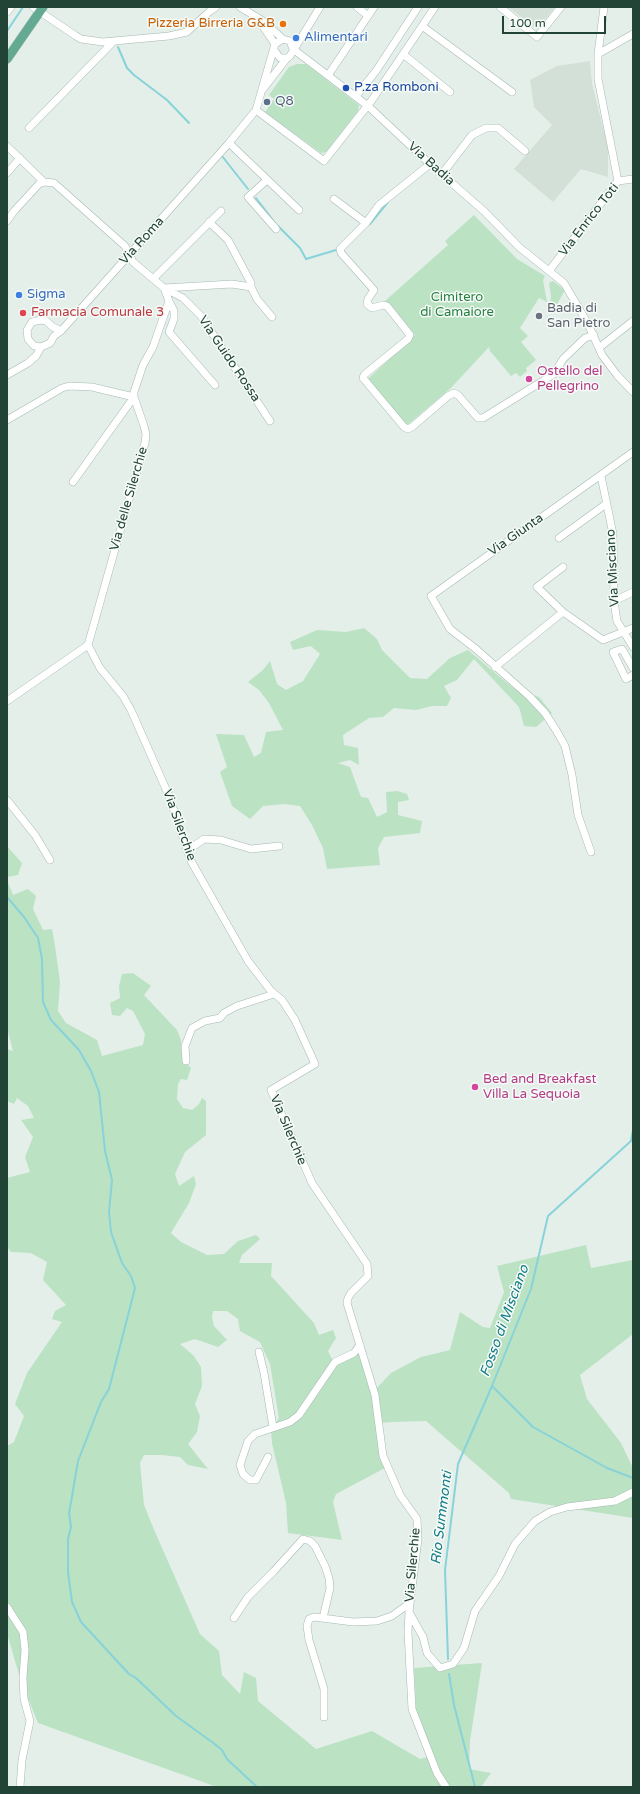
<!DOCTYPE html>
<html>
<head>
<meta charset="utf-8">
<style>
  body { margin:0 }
  #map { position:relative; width:640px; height:1794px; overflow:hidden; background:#e4efea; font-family:"Varela Round",sans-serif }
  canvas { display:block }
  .frame { position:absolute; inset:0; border:8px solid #214437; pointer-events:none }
  .scale { position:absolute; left:502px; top:16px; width:104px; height:18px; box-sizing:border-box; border:2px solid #214437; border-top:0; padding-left:5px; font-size:12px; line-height:14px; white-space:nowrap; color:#214437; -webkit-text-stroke:3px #f6fbf8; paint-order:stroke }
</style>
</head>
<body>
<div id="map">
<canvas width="640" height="1794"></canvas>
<div class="frame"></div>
<div class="scale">100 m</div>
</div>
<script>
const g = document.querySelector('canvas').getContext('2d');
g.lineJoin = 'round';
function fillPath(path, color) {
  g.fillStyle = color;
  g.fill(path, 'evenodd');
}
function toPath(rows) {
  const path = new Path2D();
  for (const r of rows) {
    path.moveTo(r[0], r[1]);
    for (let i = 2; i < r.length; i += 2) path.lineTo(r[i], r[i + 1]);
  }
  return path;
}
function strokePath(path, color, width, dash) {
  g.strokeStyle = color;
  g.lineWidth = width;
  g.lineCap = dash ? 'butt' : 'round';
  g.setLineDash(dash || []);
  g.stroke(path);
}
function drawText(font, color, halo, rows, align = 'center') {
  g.font = font + ' "Varela Round",sans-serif';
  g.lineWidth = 3;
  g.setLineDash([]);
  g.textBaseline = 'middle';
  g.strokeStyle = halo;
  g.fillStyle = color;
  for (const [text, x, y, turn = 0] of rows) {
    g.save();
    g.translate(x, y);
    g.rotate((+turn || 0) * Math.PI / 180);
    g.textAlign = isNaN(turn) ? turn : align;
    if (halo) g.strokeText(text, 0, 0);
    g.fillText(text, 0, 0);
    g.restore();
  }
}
fillPath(toPath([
  [508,7,555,7,537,29],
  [590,61,592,84,608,147,608,177,581,169,553,202,514,169,552,125,534,107,530,80,557,66]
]), '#d2e0d8');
fillPath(toPath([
  [297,64,306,64,359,105,358,111,326,152,321,153,265,112,274,99,269,95,289,67],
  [474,215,517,259,545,276,543,280,547,302,539,298,520,328,528,336,521,342,536,360,526,368,527,371,520,377,516,373,511,376,490,351,489,347,451,388,406,426,367,380,415,335,385,301,448,245,445,241],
  [553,281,565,290,555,308,550,304,551,296,549,283],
  [364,628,377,639,382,650,410,678,427,679,450,658,468,650,513,688,539,697,552,713,536,727,524,726,519,707,474,659,457,680,444,686,451,698,447,706,432,706,416,710,394,708,383,717,369,718,343,735,344,745,358,748,359,765,350,760,338,763,350,767,361,797,368,798,377,817,387,812,386,792,397,791,407,794,409,800,398,802,398,815,422,821,420,833,384,837,378,848,380,865,327,869,323,848,312,825,300,806,285,804,263,806,250,819,232,806,220,772,227,767,216,734,244,735,254,757,261,753,266,732,283,730,269,703,259,690,248,682,263,670,270,661,277,684,286,690,303,681,320,654,311,646,293,650,290,642,317,630,346,632],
  [7,846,22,863,18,875,7,877],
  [7,880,13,895,28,889,36,896,33,909,43,930,52,929,55,946,60,982,58,1011,66,1023,97,1040,102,1056,143,1045,145,1034,133,1011,127,1008,120,1016,112,1015,110,1003,120,998,119,986,122,974,133,973,151,986,144,995,177,1030,181,1040,182,1059,191,1068,187,1080,181,1079,178,1084,177,1099,183,1108,192,1110,199,1104,202,1098,206,1101,206,1135,185,1152,175,1174,179,1186,194,1176,196,1184,189,1203,171,1233,181,1242,207,1255,224,1254,238,1241,256,1235,260,1239,242,1255,239,1263,272,1263,271,1276,314,1323,319,1335,333,1330,336,1338,328,1351,335,1365,359,1354,374,1391,391,1373,421,1357,450,1350,460,1312,483,1327,490,1328,504,1292,497,1266,586,1245,591,1268,633,1260,633,1334,580,1375,587,1399,621,1443,633,1468,633,1518,511,1499,509,1493,426,1421,393,1422,378,1423,385,1468,336,1494,333,1502,342,1540,288,1533,286,1503,272,1443,271,1430,279,1418,270,1364,260,1342,240,1331,238,1319,227,1311,213,1311,212,1317,214,1326,227,1340,218,1347,195,1339,180,1344,194,1356,201,1367,202,1386,195,1404,200,1416,197,1432,188,1444,208,1469,188,1465,180,1457,162,1455,144,1455,140,1463,144,1505,155,1532,200,1634,219,1651,222,1675,240,1694,244,1672,256,1678,258,1701,316,1749,372,1731,420,1759,427,1757,424,1729,416,1709,414,1668,482,1663,470,1741,469,1769,491,1773,481,1787,217,1787,38,1723,21,1681,7,1634,7,1446,14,1442,24,1416,15,1404,27,1373,62,1322,52,1319,55,1311,66,1305,43,1280,47,1262,31,1253,11,1252,7,1247,7,1178,30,1172,25,1157,33,1137,21,1120,34,1118,28,1106,17,1098,14,1104,7,1101,7,1049,13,1051,7,1028]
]), '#bbe2c3');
strokePath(toPath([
  [7,31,23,7],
  [118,47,127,68,134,75,167,100,189,123],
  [222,156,248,189],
  [256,198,275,223],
  [370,224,388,202],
  [278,226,300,248,306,259,336,250],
  [7,897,24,917,38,938,42,959,43,1002,51,1020,79,1050,91,1071,99,1092,105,1151,112,1180,109,1212,111,1232,122,1263,131,1276,135,1288,109,1389,101,1402,78,1461,71,1502,69,1513,71,1527,68,1539,68,1572,72,1602,81,1622,129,1674,136,1678,176,1716,212,1742,222,1750,227,1759,257,1787],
  [633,1130,631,1141,548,1216,531,1289,492,1386,533,1427,607,1468,633,1478],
  [448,1659,445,1570,458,1464,492,1386],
  [449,1674,454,1705,475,1787]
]), '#87d3d9', 2);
const minor = toPath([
  [33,7,76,36,81,39,103,42,169,36,187,32,210,11,216,7],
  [240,7,263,21,283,39,290,41,293,49,368,106,430,164,485,212,519,247,564,283,588,324,602,355,617,375,633,392],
  [357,7,368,16],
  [500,7,537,37,561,7],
  [604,7,598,54,598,79,618,181],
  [7,12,11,7],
  [260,22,275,44],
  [422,26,512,92],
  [274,50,280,58,287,58,290,56,320,7],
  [403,54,450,92],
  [598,54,633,34],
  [329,74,374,7],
  [263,89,287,58],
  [356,96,376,71,418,7],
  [256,110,324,161,372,100,435,7],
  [29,128,114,41],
  [229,143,299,210],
  [7,146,44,182],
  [430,164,379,205,366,223,340,249,341,253,374,290,368,299,367,304,372,308,383,305,387,306,410,335,408,339,364,375,363,378,404,427,408,429,412,427,448,396,454,393,458,395,478,418,483,418,554,374,563,359,585,338,594,335],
  [7,173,20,158],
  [442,174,472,135,486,128,498,128,525,151],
  [267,180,248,197,276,229],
  [334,199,366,223],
  [7,221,15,210,39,184,44,182,54,183,125,246,133,262,164,288,169,301,153,347,143,365,134,392,134,397,144,426,146,434,145,443,88,645],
  [209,222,228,240,251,283,251,287,257,299,272,317],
  [549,271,618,181,633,179],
  [153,279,221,211],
  [164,288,183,298,201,316,270,421],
  [164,288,232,284,251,287],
  [169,301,174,311,174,319,169,332,215,385],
  [41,347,34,346,28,339,27,330,32,322,41,320,46,321,53,327,61,331],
  [600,347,633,321],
  [7,375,28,363,36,356,41,347,50,343,54,336,61,331,229,143,256,110,275,44,283,39],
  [7,420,62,388,69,386,92,387,134,397,73,482],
  [601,476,613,534,614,601,617,621,633,647],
  [559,538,606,504],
  [563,567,537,587,563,612,603,640,633,628],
  [614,601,633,592],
  [88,645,100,668,123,696,131,710,169,796,191,861,248,961,271,991,282,1000,295,1020,315,1064,271,1090,312,1183,367,1264,368,1276,351,1293,348,1298,347,1303,375,1395,383,1456,400,1495,417,1519,418,1539,409,1612,408,1632,412,1709,437,1773,446,1787],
  [495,667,563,612],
  [633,668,622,649,613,652,626,679,633,675],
  [7,701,88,645],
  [7,800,35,835,50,860],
  [188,850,204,839,221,840,251,849,279,846],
  [591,852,578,815,572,775,565,746,556,730,545,713,530,697,476,649,450,629,431,596,633,452],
  [186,1061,185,1046,192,1028,205,1021,220,1018,224,1013,237,1006,274,994],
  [259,1352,264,1373,273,1427],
  [268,1457,256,1480,250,1480,243,1474,240,1465,248,1441,255,1434,290,1422,299,1415,335,1362,354,1353,360,1345],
  [7,1607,23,1632,25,1650,23,1678,24,1699,30,1721,22,1760,20,1787],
  [409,1612,423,1637,427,1653,440,1668,453,1664,464,1648,475,1611,499,1576,515,1544,535,1521,550,1512,567,1507,615,1501,633,1492],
  [234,1618,248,1597,274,1571,303,1539,310,1541,315,1546,325,1566,329,1578,330,1588,323,1618],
  [324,1717,324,1689,309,1640,307,1626,309,1619,314,1617,353,1622,377,1621,392,1616,410,1603]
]);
const major = toPath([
  [7,59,43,7]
]);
strokePath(minor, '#a6b8b1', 8);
strokePath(major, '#c1cbc7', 10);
strokePath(minor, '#fff', 7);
strokePath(major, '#64a992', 9);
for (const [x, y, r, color] of [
  [283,24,4,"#e8710a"],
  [296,38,4,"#3f7fe0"],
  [346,88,4,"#1a4fb4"],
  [267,102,4,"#5c6f8a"],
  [19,295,4,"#3f7fe0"],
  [23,313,4,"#e0444e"],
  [539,316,4,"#6b7280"],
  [529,379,4,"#d1479c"],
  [475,1087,4,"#d1479c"]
]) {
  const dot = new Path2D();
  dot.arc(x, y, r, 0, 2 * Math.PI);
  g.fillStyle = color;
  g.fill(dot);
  strokePath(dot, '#f6fbf8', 1.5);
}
drawText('13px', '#c56008', '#f6fbf8', [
  ["Pizzeria Birreria G&B",275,24]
], 'right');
drawText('13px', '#366cbe', '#f6fbf8', [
  ["Alimentari",304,38],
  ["Sigma",27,295]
], 'left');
drawText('13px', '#164399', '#f6fbf8', [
  ["P.za Romboni",354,88]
], 'left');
drawText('13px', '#4e5e75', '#f6fbf8', [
  ["Q8",275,102]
], 'left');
drawText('13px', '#214437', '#f6fbf8', [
  ["Via Badia",431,164,42],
  ["Via Enrico Toti",589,220,-52],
  ["Via Roma",142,241,-48],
  ["Via Guido Rossa",229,359,56],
  ["Via delle Silerchie",129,499,-74],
  ["Via Giunta",516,535,-35],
  ["Via Misciano",613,568,-93],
  ["Via Silerchie",179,825,70],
  ["Via Silerchie",288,1130,67],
  ["Via Silerchie",413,1565,-85]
]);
drawText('13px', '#267f41', '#f6fbf8', [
  ["Cimitero",457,298],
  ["di Camaiore",457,313]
]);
drawText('13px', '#5b616d', '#f6fbf8', [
  ["Badia di",547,309],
  ["San Pietro",547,324]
], 'left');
drawText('13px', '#be3a42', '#f6fbf8', [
  ["Farmacia Comunale 3",31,313]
], 'left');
drawText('13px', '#b23c85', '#f6fbf8', [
  ["Ostello del",537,372],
  ["Pellegrino",537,387],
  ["Bed and Breakfast",483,1080],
  ["Villa La Sequoia",483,1095]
], 'left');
drawText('italic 14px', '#147d87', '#f6fbf8', [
  ["Fosso di Misciano",505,1321,-70],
  ["Rio Summonti",442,1518,-83]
]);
</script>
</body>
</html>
